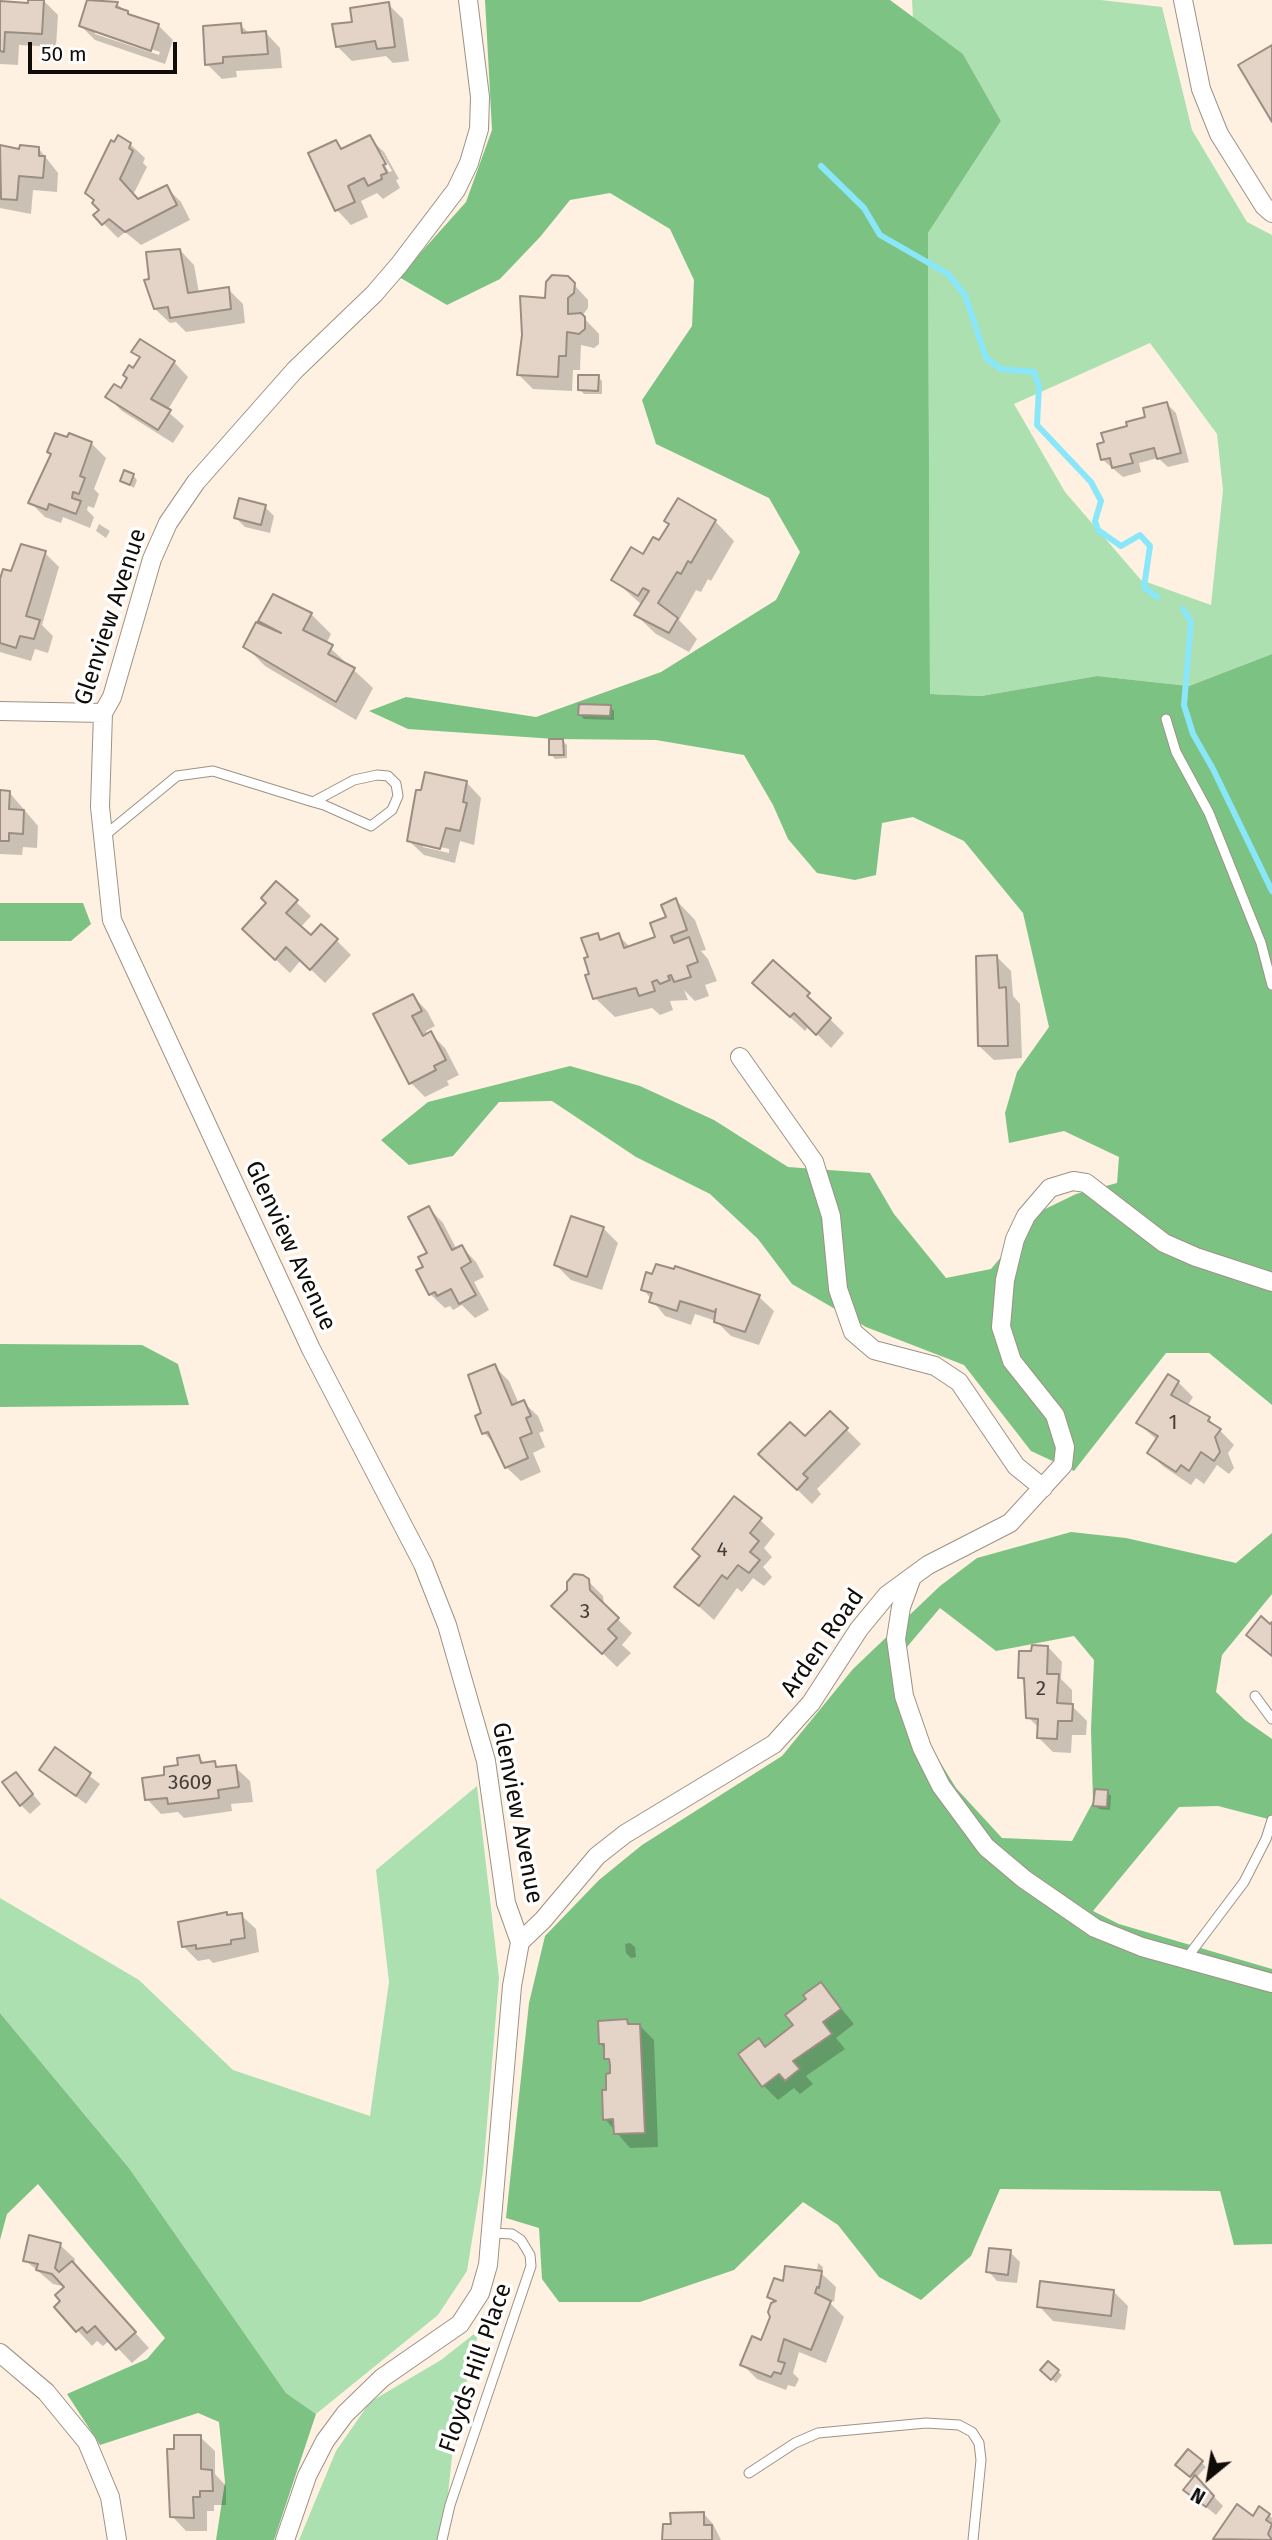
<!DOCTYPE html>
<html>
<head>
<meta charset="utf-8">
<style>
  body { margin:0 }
  #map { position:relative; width:1272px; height:2540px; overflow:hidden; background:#fef1e2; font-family:"Fira Sans",sans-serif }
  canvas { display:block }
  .north { position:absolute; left:1174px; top:2442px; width:70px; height:70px; -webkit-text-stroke:5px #fff; paint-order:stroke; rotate:210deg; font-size:19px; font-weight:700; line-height:28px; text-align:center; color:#100c08 }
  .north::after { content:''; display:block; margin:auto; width:24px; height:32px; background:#100c08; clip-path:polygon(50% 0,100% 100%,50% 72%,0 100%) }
  .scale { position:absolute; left:28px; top:42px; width:149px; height:32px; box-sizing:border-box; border:4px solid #100c08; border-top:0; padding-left:9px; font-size:21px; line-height:24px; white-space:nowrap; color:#100c08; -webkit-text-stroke:5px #fff; paint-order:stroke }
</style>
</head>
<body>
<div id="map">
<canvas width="1272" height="2540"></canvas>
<div class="north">N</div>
<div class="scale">50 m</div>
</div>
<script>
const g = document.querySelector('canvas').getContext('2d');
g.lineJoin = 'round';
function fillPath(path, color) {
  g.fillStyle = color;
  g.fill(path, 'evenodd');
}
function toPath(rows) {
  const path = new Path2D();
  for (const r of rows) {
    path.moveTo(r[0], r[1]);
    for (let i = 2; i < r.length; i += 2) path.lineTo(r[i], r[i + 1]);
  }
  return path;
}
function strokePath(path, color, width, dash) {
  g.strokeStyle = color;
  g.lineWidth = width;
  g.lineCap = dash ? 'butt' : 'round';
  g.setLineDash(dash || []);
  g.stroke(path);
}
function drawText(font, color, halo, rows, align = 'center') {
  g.font = font + ' "Fira Sans",sans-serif';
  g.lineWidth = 7;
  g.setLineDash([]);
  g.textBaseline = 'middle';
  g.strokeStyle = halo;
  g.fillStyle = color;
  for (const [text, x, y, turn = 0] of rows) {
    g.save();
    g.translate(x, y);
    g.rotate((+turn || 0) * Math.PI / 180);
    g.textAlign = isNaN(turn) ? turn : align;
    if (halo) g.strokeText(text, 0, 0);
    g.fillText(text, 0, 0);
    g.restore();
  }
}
fillPath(toPath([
  [912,0,1101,0,1162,7,1192,130,1247,222,1272,235,1272,654,1189,686,1097,676,981,696,930,694,928,233,1001,121,963,54,913,18],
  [1150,343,1217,434,1223,490,1211,605,1141,580,1065,492,1014,404],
  [477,1786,499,1978,483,2172,467,2271,438,2315,316,2414,286,2393,129,2168,0,2013,0,1898,139,1980,233,2070,370,2116,389,1982,376,1870],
  [479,2330,455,2429,443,2540,299,2540,336,2451,370,2402,441,2360]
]), '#ace0b0');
fillPath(toPath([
  [485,0,890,0,963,54,1001,121,928,233,930,694,981,696,1097,676,1189,686,1272,654,1272,1405,1209,1353,1166,1353,1074,1471,1031,1451,964,1365,866,1327,792,1284,758,1239,710,1194,636,1157,552,1101,499,1102,453,1156,409,1165,381,1140,428,1102,570,1066,640,1086,714,1120,788,1167,870,1173,894,1214,946,1278,991,1269,1039,1212,1076,1194,1117,1183,1119,1157,1064,1131,1009,1143,1005,1113,1017,1072,1049,1027,1023,913,964,841,913,817,882,823,876,875,855,880,817,873,788,839,773,805,744,755,656,740,555,739,408,729,369,711,406,697,536,717,661,672,776,600,800,552,769,498,656,444,642,400,692,326,694,280,670,229,610,193,570,200,540,237,500,279,447,305,399,277,466,202,492,130],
  [0,903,83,903,91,924,71,941,0,941],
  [0,1344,142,1345,178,1364,189,1405,0,1407],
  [1071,1532,1126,1538,1236,1563,1272,1533,1272,1594,1222,1655,1216,1692,1245,1720,1272,1739,1272,1820,1218,1806,1179,1807,1093,1911,1119,1924,1272,1969,1272,2244,1234,2245,1220,2191,1000,2189,971,2256,921,2300,879,2277,838,2225,803,2202,734,2270,640,2302,559,2302,542,2279,539,2228,506,2218,529,2003,545,1936,599,1880,642,1845,782,1756,853,1669,940,1586,977,1558],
  [940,1608,996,1651,1074,1636,1094,1660,1091,1729,1093,1802,1072,1841,1002,1838,956,1788,926,1739,901,1654],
  [0,2013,129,2168,286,2393,316,2414,274,2540,216,2540,225,2482,219,2422,198,2413,100,2445,67,2394,147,2359,165,2338,38,2184,7,2214,0,2240]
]), '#7cc283');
fillPath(toPath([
  [30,0,43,0,58,15,56,47,19,45,18,65,0,64,0,3,29,5],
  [89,0,105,5,107,1,117,4,132,17,159,26,173,40,165,64,95,40,81,26],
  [95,30,160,52,159,55,95,34],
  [388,4,403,19,409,61,393,63,386,56,352,61,337,46],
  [240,25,250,34,266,33,280,48,282,68,236,71,237,77,222,79,207,64],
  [369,138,384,152,399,179,396,180,400,188,383,199,377,193,361,201,368,217,351,225,337,210,336,142,344,150],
  [377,152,381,152,392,171,389,172],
  [130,144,145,158,143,163,147,167,133,195,138,201,166,187,181,202,190,220,141,245,125,232,118,238,95,215,101,210],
  [0,146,21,151,39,149,58,173,57,192,33,190,31,214,0,208],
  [180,250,194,265,199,293,228,289,243,304,245,323,186,332,176,322,170,323,155,309],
  [568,278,588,300,588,308,582,316,599,334,599,344,594,348,581,345,580,370,573,370,572,391,533,389,519,375,547,300],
  [134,352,174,362,188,377,167,411,184,426,173,443,122,411,108,397,121,390,141,359],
  [598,377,602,381,602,394,584,394,580,390],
  [1167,404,1176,413,1189,462,1168,467,1158,458,1139,463,1141,472,1123,477,1103,460,1129,427],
  [91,443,106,458,94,489,99,494,94,508,88,506,87,510,94,517,90,528,63,517,61,523,45,517,30,502],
  [133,475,137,480,134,488,122,480],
  [265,507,274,516,270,533,245,527,236,518],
  [715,521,734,541,711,581,708,579,701,592,696,590,679,620,697,639,689,652,656,634,636,615,642,605,614,580,660,542],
  [99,524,110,531,106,538,96,531],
  [45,553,59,567,42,625,53,636,48,653,35,649,31,661,0,652,0,585],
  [274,596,311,614,331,634,326,644,373,688,356,720,265,666,245,646,269,629,260,620],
  [610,707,614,711,614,720,584,719,580,715],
  [562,741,567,745,567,758,555,759,551,754],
  [467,783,481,798,474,845,460,841,455,863,424,855,409,841],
  [423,843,449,849,449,853,423,847],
  [0,792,9,792,38,826,37,848,23,847,22,855,0,854],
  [676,900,695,920,706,950,701,951,708,959,717,981,705,985,709,996,695,1001,684,990,688,1000,670,1001,673,1010,660,1015,652,1008,615,1017,595,998,590,958,597,935,603,941,618,935,631,948,657,938],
  [296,902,311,916,300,928,311,938,322,926,351,955,325,983,301,960,290,973,259,944,268,903],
  [997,957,1011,971,1013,996,1020,1004,1022,1058,994,1060,979,1046],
  [773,963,844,1033,831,1048,809,1026,805,1031,769,998],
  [413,996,427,1011,435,1026,426,1031,428,1035,431,1034,445,1048,459,1075,447,1081,449,1085,425,1097,411,1083,376,1015],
  [429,1208,443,1223,457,1250,462,1247,476,1262,484,1277,474,1282,489,1310,475,1318,462,1305,453,1310,450,1306,445,1308,430,1294,425,1268,430,1253],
  [603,1228,618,1243,602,1290,571,1280,556,1265],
  [643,1289,759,1297,774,1311,759,1345,731,1336,716,1321,695,1314,691,1325,665,1316],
  [494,1366,509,1381,519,1404,523,1402,538,1416,544,1431,539,1433,545,1447,533,1453,541,1472,521,1481,506,1467,497,1446,484,1433,483,1414],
  [1178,1382,1193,1397,1187,1406,1209,1419,1234,1445,1228,1453,1234,1468,1229,1474,1217,1465,1204,1484,1196,1478,1191,1485,1164,1467,1149,1453,1157,1440,1138,1423],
  [830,1413,861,1444,817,1489,821,1494,812,1504,761,1454,803,1437],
  [760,1520,775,1534,764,1548,772,1557,763,1567,772,1577,764,1586,753,1578,742,1592,737,1588,714,1620,677,1587],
  [588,1581,603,1596,604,1606,632,1633,622,1645,631,1653,617,1667,568,1620],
  [1048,1647,1062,1662,1061,1679,1072,1690,1072,1706,1087,1721,1086,1735,1072,1735,1071,1753,1053,1752,1039,1738,1039,1728,1028,1717,1026,1684,1020,1677,1033,1653],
  [55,1750,100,1784,86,1804,41,1770],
  [199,1757,205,1764,214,1763,220,1769,235,1767,250,1781,253,1802,231,1804,232,1811,184,1818,178,1812,161,1814,147,1799,166,1776],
  [16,1774,41,1804,30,1814,21,1805],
  [1107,1792,1111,1796,1110,1810,1099,1809,1095,1805],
  [226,1914,241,1915,256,1929,259,1952,213,1963,209,1959,198,1961,183,1946],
  [630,1943,635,1947,636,1957,631,1958,626,1953,625,1944],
  [821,1984,854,2024,836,2038,845,2049,806,2076,813,2084,800,2094,794,2088,778,2100,764,2086,766,2048,795,2026,808,1999],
  [627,2021,631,2026,640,2026,654,2040,658,2147,630,2148,605,2119,611,2063,601,2043],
  [60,2245,75,2259,74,2265,149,2348,132,2363,110,2340,103,2346,97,2341,92,2346,56,2307,62,2301,66,2287,53,2284,25,2260],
  [1010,2252,1020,2262,1017,2283,997,2281,988,2271],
  [818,2263,823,2267,822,2274,836,2287,834,2302,826,2299,844,2317,826,2363,799,2352,793,2373,799,2379,795,2387,788,2385,786,2390,757,2379,742,2364,762,2342,776,2303,769,2296,784,2284,817,2272],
  [1114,2292,1128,2306,1125,2330,1053,2321,1039,2306],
  [1049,2363,1062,2375,1056,2383,1042,2370],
  [200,2437,215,2451,215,2474,226,2486,226,2505,214,2505,214,2511,207,2511,207,2531,186,2531,172,2516,169,2451,176,2451],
  [1202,2463,1206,2467,1196,2478,1223,2506,1216,2515,1185,2490,1194,2479,1182,2469],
  [704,2514,713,2524,721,2540,664,2540],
  [1269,2515,1272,2518,1272,2540,1215,2539,1253,2518]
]), '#0003');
strokePath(toPath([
  [821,166,864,208,880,235,948,274,965,295,986,358,1001,369,1034,372,1039,386,1037,425,1091,482,1101,501,1095,521,1098,530,1121,546,1140,535,1150,546,1144,587,1157,597],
  [1183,609,1191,622,1184,705,1193,734,1213,769,1272,891]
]), '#8ae7f9', 6);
const building = toPath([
  [28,0,44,0,42,34,5,32,4,52,0,51,0,1,28,3,28,0],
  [87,0,118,2,116,7,128,11,128,14,159,24,151,51,79,26,87,0],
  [389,2,395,47,377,49,375,41,336,47,332,24,352,22,350,8,389,2],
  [241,23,242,33,266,31,268,54,223,57,223,63,205,65,203,26,241,23],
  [1272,45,1272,122,1238,65,1272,45],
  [118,135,131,143,129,148,133,151,120,179,138,199,167,185,177,205,125,232,109,219,102,225,93,215,99,210,92,203,94,200,85,193,111,140,114,142,118,135],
  [370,135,386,164,383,165,387,173,381,175,382,179,368,186,364,178,348,186,355,202,335,211,308,153,336,140,341,149,370,135],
  [0,145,19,149,20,145,39,147,39,156,45,156,43,178,19,176,17,200,1,199,0,145],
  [180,249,188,293,229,287,231,309,170,318,168,307,154,309,144,280,149,279,146,252,180,249],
  [552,275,568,276,575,283,574,293,568,298,568,314,581,313,585,317,585,329,579,334,567,332,566,356,559,356,558,377,517,375,522,335,520,296,545,298,546,282,552,275],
  [140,339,175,361,151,399,171,410,158,430,105,397,114,384,121,388,127,378,123,375,129,365,133,368,140,357,131,352,140,339],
  [578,375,599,375,598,391,578,390,578,375],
  [1167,402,1181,453,1157,459,1154,448,1130,454,1133,463,1112,468,1110,458,1101,460,1097,444,1104,442,1101,433,1127,426,1126,422,1145,417,1143,408,1167,402],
  [55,433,67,437,69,433,92,442,80,476,85,478,79,494,73,492,72,498,81,501,76,514,49,504,47,510,28,503,51,454,47,452,55,433],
  [124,470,134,474,130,485,120,481,124,470],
  [239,498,266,505,261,525,234,518,239,498],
  [678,498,716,520,691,563,688,561,681,574,677,572,658,603,678,618,669,633,634,615,649,591,643,588,638,596,611,580,631,547,643,554,653,537,659,540,669,524,664,521,678,498],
  [21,544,46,551,26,616,40,620,34,639,20,636,16,648,0,643,0,579,3,569,11,571,21,544],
  [273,594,312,613,303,630,333,645,328,654,355,668,336,702,243,647,256,622,281,633,258,621,273,594],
  [579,704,611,705,610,716,578,715,579,704],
  [549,739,563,739,564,755,549,755,549,739],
  [425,772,467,781,463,802,467,803,460,831,446,828,440,849,407,841,416,790,421,790,425,772],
  [0,790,10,791,9,809,24,810,23,834,9,833,9,841,0,841,0,790],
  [276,881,298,900,286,913,311,935,321,924,338,939,310,970,286,947,275,960,242,929,266,903,261,898,276,881],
  [676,898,687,930,671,936,674,943,689,937,698,962,687,966,691,977,674,982,671,975,668,976,670,980,660,984,657,980,652,982,655,991,639,996,636,988,593,999,585,975,589,974,584,958,588,957,581,938,598,933,600,940,619,933,624,948,655,937,650,923,666,917,661,905,676,898],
  [997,955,999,988,1006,987,1008,1046,978,1046,976,956,997,955],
  [773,960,810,993,807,996,831,1018,816,1035,794,1013,790,1017,752,983,773,960],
  [413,994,422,1011,412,1016,423,1036,431,1031,446,1060,434,1066,436,1070,409,1084,373,1014,413,994],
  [429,1206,452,1250,462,1245,471,1262,461,1268,476,1295,459,1304,451,1289,437,1296,435,1292,429,1295,416,1270,423,1267,418,1257,427,1253,408,1217,429,1206],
  [571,1216,604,1227,587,1277,554,1265,571,1216],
  [656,1264,674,1269,675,1266,760,1295,745,1332,714,1322,716,1309,715,1312,680,1301,677,1311,649,1302,652,1293,641,1290,646,1272,652,1274,656,1264],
  [495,1364,512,1405,524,1400,531,1416,526,1418,532,1433,520,1438,528,1458,505,1468,488,1432,482,1434,475,1416,481,1413,468,1375,495,1364],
  [1168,1374,1179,1381,1171,1395,1210,1417,1208,1421,1221,1429,1215,1437,1220,1452,1214,1461,1201,1452,1189,1471,1181,1465,1176,1472,1147,1453,1158,1436,1136,1423,1168,1374],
  [830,1411,848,1428,803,1474,808,1478,797,1490,758,1454,790,1422,805,1436,830,1411],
  [734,1496,762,1518,750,1533,759,1541,750,1552,760,1560,749,1573,738,1565,727,1579,722,1575,699,1606,674,1587,700,1556,692,1549,734,1496],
  [574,1574,583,1575,589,1579,590,1590,619,1618,608,1629,617,1638,602,1654,551,1606,567,1590,567,1582,574,1574],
  [1261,1616,1270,1624,1272,1622,1272,1656,1246,1635,1261,1616],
  [1032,1645,1048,1646,1047,1674,1059,1674,1057,1703,1073,1704,1072,1721,1058,1721,1057,1739,1037,1738,1038,1719,1026,1718,1024,1678,1018,1678,1019,1651,1031,1651,1032,1645],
  [55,1747,91,1773,76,1796,39,1770,55,1747],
  [199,1755,201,1763,215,1761,216,1767,236,1765,239,1787,218,1790,219,1798,168,1804,167,1798,145,1800,142,1778,164,1775,164,1767,178,1765,177,1758,199,1755],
  [16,1772,33,1794,20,1806,2,1782,16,1772],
  [1095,1789,1108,1790,1107,1807,1093,1806,1095,1789],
  [227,1912,227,1915,242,1913,245,1938,231,1940,231,1944,196,1949,196,1945,182,1947,178,1922,227,1912],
  [821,1982,841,2009,823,2022,832,2034,793,2061,800,2069,796,2072,785,2081,779,2074,762,2087,738,2054,759,2038,765,2047,793,2025,785,2015,806,1999,803,1995,821,1982],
  [627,2019,628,2024,640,2024,645,2133,614,2134,613,2119,603,2120,602,2090,606,2090,606,2074,610,2073,610,2065,609,2059,604,2059,604,2044,599,2044,598,2021,627,2019],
  [29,2235,61,2243,55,2268,59,2272,72,2261,136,2332,116,2350,95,2326,87,2333,82,2327,76,2332,54,2307,60,2301,55,2295,64,2287,52,2274,36,2270,38,2264,23,2261,29,2235],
  [989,2248,1011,2250,1008,2275,986,2272,989,2248],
  [785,2266,822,2271,819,2288,817,2287,815,2293,831,2301,811,2350,784,2339,778,2361,785,2363,781,2374,774,2372,771,2377,740,2365,752,2336,761,2340,770,2317,768,2312,771,2303,776,2301,767,2297,774,2278,783,2281,785,2266],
  [1040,2281,1114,2290,1111,2316,1037,2307,1040,2281],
  [1048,2361,1059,2370,1051,2380,1040,2370,1048,2361],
  [174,2435,201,2435,201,2469,212,2470,213,2491,200,2491,200,2497,193,2497,194,2518,170,2517,167,2449,174,2449,174,2435],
  [1188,2449,1203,2461,1190,2477,1175,2465,1188,2449],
  [1195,2475,1214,2496,1206,2507,1183,2490,1195,2475],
  [1237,2504,1253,2516,1259,2506,1270,2514,1266,2520,1272,2524,1268,2534,1272,2540,1213,2539,1237,2504],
  [704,2512,704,2525,712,2525,712,2540,662,2540,663,2524,671,2524,670,2513,704,2512]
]);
fillPath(building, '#e4d4c8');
strokePath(building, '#9b8d82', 2);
const service = toPath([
  [1166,719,1176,752,1209,813,1261,943,1272,985],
  [104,836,177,776,213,771,313,802,324,805,371,826,392,810,398,796,396,784,388,776,377,775,354,780,313,802],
  [1255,1696,1272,1719],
  [1186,1959,1244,1882,1266,1839,1272,1820],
  [749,2473,795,2443,818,2433,926,2423,959,2425,972,2432,979,2443,981,2460,973,2540],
  [442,2540,450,2505,531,2266,530,2255,521,2240,512,2234,492,2233]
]);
const minor = toPath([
  [1183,0,1201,89,1219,134,1264,206,1272,213],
  [0,711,103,713],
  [740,1057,814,1162,831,1216,838,1289,853,1332,874,1350,935,1366,959,1382,1016,1466,1043,1488],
  [912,1577,901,1607,896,1639,904,1696,922,1748,941,1786,986,1847,1024,1879,1095,1928,1142,1947,1272,1983],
  [520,1942,543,1920,597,1856,625,1834,774,1744,811,1703,859,1629,887,1595,928,1565,1010,1523,1063,1465,1065,1447,1055,1415,1012,1361,1001,1327,1005,1280,1015,1239,1026,1216,1050,1188,1073,1181,1086,1183,1164,1243,1196,1257,1272,1282],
  [0,2353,46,2392,87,2442,110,2497,117,2540],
  [285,2540,307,2476,325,2441,345,2414,382,2378,460,2324,480,2293,488,2265,512,1986,520,1942,506,1903,486,1761,447,1625,423,1564,311,1349,112,920,100,807,103,713,112,697,152,559,168,523,196,482,295,370,374,294,399,265,456,190,469,163,479,129,480,97,468,0]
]);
strokePath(service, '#9d9284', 11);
strokePath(minor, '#9d9284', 20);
strokePath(service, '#fff', 9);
strokePath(minor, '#fff', 18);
drawText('21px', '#453e38', null, [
  ["1",1173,1423],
  ["4",722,1550],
  ["3",585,1612],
  ["2",1041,1689],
  ["3609",190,1783]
]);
drawText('24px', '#100c08', '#fff', [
  ["Glenview Avenue",111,617,-72],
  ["Glenview Avenue",290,1246,65],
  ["Arden Road",823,1643,-55],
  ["Glenview Avenue",517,1813,79],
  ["Floyds Hill Place",476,2368,-71]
]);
</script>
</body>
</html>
